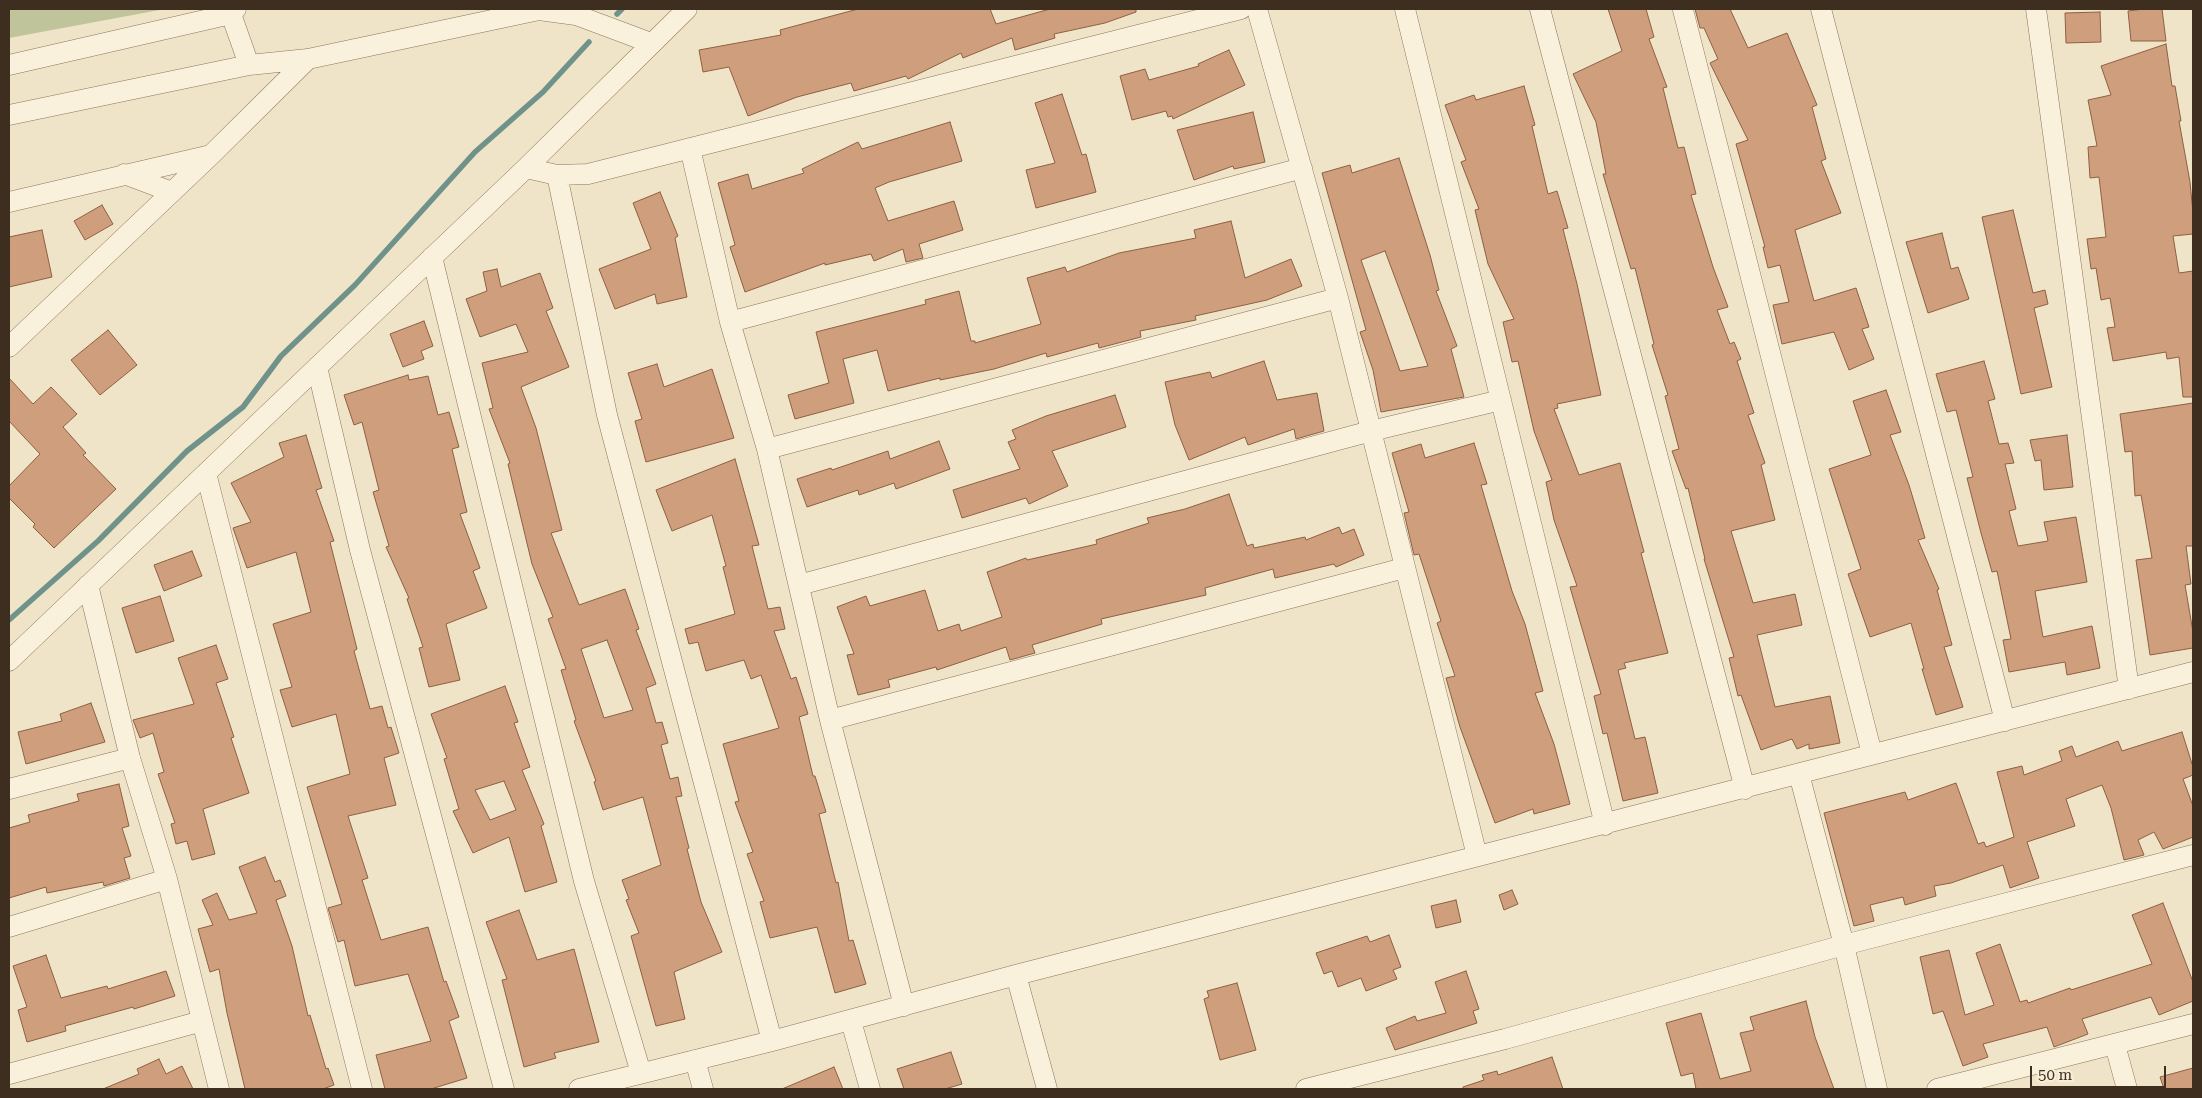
<!DOCTYPE html>
<html>
<head>
<meta charset="utf-8">
<style>
  body { margin:0 }
  #map { position:relative; width:2202px; height:1098px; overflow:hidden; background:#f0e4c8; font-family:"Roboto Serif",serif }
  canvas { display:block }
  .frame { position:absolute; inset:0; border:10px solid #3d2e20; pointer-events:none }
  .scale { position:absolute; left:2030px; top:1066px; width:136px; height:22px; box-sizing:border-box; border:2px solid #3d2e20; border-top:0; padding-left:6px; font-size:15px; line-height:18px; white-space:nowrap; color:#3d2e20; -webkit-text-stroke:4px #f7eed8; paint-order:stroke }
</style>
</head>
<body>
<div id="map">
<canvas width="2202" height="1098"></canvas>
<div class="frame"></div>
<div class="scale">50 m</div>
</div>
<script>
const g = document.querySelector('canvas').getContext('2d');
g.lineJoin = 'round';
function fillPath(path, color) {
  g.fillStyle = color;
  g.fill(path, 'evenodd');
}
function toPath(rows) {
  const path = new Path2D();
  for (const r of rows) {
    path.moveTo(r[0], r[1]);
    for (let i = 2; i < r.length; i += 2) path.lineTo(r[i], r[i + 1]);
  }
  return path;
}
function strokePath(path, color, width, dash) {
  g.strokeStyle = color;
  g.lineWidth = width;
  g.lineCap = dash ? 'butt' : 'round';
  g.setLineDash(dash || []);
  g.stroke(path);
}
fillPath(toPath([
  [9,9,165,9,9,38]
]), '#bfc49a');
strokePath(toPath([
  [617,14,622,9],
  [9,620,98,541,187,451,243,407,281,356,355,285,475,152,543,92,589,42]
]), '#6f938a', 5.5);
const building = toPath([
  [858,9,990,9,996,24,1050,9,1136,9,1136,12,1105,23,1054,34,1055,38,1015,50,1012,38,963,58,961,53,908,79,906,76,854,91,851,83,797,97,748,116,729,67,703,72,699,50,781,35,780,30,858,9],
  [1608,9,1646,9,1654,37,1649,39,1667,87,1663,88,1678,148,1684,147,1696,194,1691,195,1713,267,1728,307,1717,310,1730,344,1734,342,1741,359,1737,361,1754,413,1748,415,1765,463,1761,465,1775,520,1731,531,1753,603,1795,594,1802,625,1757,635,1775,707,1830,696,1840,743,1809,749,1809,744,1797,749,1792,739,1761,750,1741,695,1738,696,1729,658,1734,657,1704,559,1705,559,1688,488,1686,489,1672,451,1679,449,1665,396,1668,395,1652,345,1654,344,1635,268,1631,269,1603,174,1606,174,1596,122,1573,74,1622,51,1608,9],
  [1695,9,1730,9,1748,48,1787,33,1817,105,1812,107,1826,159,1821,161,1841,213,1795,230,1814,301,1856,288,1869,327,1862,329,1874,359,1849,370,1834,332,1782,344,1773,305,1789,302,1780,265,1768,268,1763,247,1765,247,1736,144,1748,140,1710,63,1718,59,1704,28,1700,28,1695,9],
  [2144,9,2162,9,2166,41,2131,41,2128,11,2144,9],
  [2100,12,2101,42,2066,43,2065,13,2100,12],
  [2166,44,2172,86,2175,86,2181,121,2179,121,2190,182,2193,213,2193,234,2173,236,2179,273,2193,271,2193,397,2183,397,2179,357,2167,359,2166,352,2113,361,2107,328,2115,327,2110,298,2101,300,2096,268,2091,269,2087,239,2106,237,2099,177,2090,178,2088,147,2097,146,2088,100,2111,95,2101,66,2166,44],
  [1229,50,1245,85,1173,119,1172,116,1168,117,1166,111,1132,120,1120,76,1145,69,1149,80,1199,66,1198,64,1229,50],
  [1524,86,1535,125,1532,126,1548,194,1557,191,1568,228,1563,229,1577,284,1601,395,1557,404,1558,408,1554,409,1579,475,1620,463,1644,552,1641,553,1668,653,1624,663,1626,668,1618,670,1635,739,1645,737,1658,793,1623,801,1607,733,1603,734,1594,696,1601,694,1570,587,1577,586,1554,520,1546,482,1552,480,1534,431,1518,361,1512,362,1503,322,1514,319,1488,264,1475,210,1479,209,1461,162,1466,160,1445,105,1474,95,1476,100,1524,86],
  [1062,94,1082,155,1086,154,1096,192,1036,208,1026,170,1055,163,1035,103,1062,94],
  [1253,112,1265,162,1234,169,1233,166,1194,180,1177,130,1253,112],
  [950,122,962,161,889,182,875,188,888,221,954,201,963,230,919,244,923,258,906,262,903,249,874,261,871,254,825,265,825,263,745,292,730,247,735,245,718,183,748,174,752,189,804,173,802,169,858,142,862,149,950,122],
  [1399,158,1430,255,1439,290,1436,291,1457,346,1451,349,1464,397,1381,412,1373,370,1360,332,1366,330,1322,173,1350,165,1352,173,1399,158],
  [1385,251,1428,366,1400,371,1361,260,1385,251],
  [660,192,678,236,675,238,687,297,657,304,655,294,615,309,599,269,651,249,633,203,660,192],
  [102,205,113,224,85,240,74,221,102,205],
  [2013,210,2033,293,2045,290,2048,304,2034,308,2052,387,2021,394,1982,217,2013,210],
  [1231,221,1245,278,1291,259,1302,286,1267,300,1195,316,1196,320,1140,331,1141,337,1099,348,1098,343,1047,357,1046,353,994,369,940,380,940,378,888,391,877,350,843,359,854,403,795,419,788,395,829,383,816,332,926,304,925,300,959,291,971,341,975,341,975,343,1041,324,1027,278,1065,267,1067,272,1119,253,1196,238,1194,230,1231,221],
  [42,230,52,277,9,287,9,237,42,230],
  [1942,233,1951,269,1958,267,1969,299,1928,313,1906,242,1942,233],
  [497,269,501,287,540,273,553,308,546,311,569,367,521,387,536,428,562,530,551,533,579,605,625,589,639,629,636,630,656,684,646,688,656,723,662,722,668,743,661,745,670,779,678,777,682,796,676,797,689,848,687,849,701,902,722,952,674,972,685,1019,656,1026,631,936,639,933,626,900,629,899,622,880,661,865,643,797,603,810,594,782,596,781,574,721,576,720,561,670,566,669,548,619,553,617,532,564,508,464,510,463,489,409,493,408,482,363,528,352,516,324,480,337,466,299,487,291,483,272,497,269],
  [607,640,633,710,604,718,581,649,607,640],
  [424,321,433,346,421,351,424,359,403,367,390,334,424,321],
  [108,330,137,365,100,395,71,360,108,330],
  [1264,361,1277,400,1317,393,1324,431,1296,439,1294,429,1248,445,1245,437,1189,460,1175,425,1165,382,1210,372,1212,378,1264,361],
  [1984,361,1995,399,1988,401,1999,444,2008,443,2014,463,2005,464,2016,509,2009,511,2018,546,2048,541,2044,522,2076,517,2087,582,2035,591,2043,637,2092,626,2100,668,2067,675,2065,662,2009,672,2003,640,2011,639,1997,571,1992,572,1981,533,1967,478,1973,477,1956,410,1947,412,1936,374,1984,361],
  [657,364,664,387,712,369,734,438,646,462,635,421,642,419,628,373,657,364],
  [408,375,409,380,428,376,438,415,449,412,459,447,452,449,467,512,460,514,480,568,473,571,487,608,446,624,460,680,429,687,419,648,423,647,407,599,409,598,386,547,389,546,373,492,379,490,362,422,354,425,344,395,408,375],
  [9,378,33,404,51,387,77,414,63,427,86,453,83,455,116,489,54,548,33,527,35,524,9,498,9,486,40,454,9,421,9,378],
  [1886,390,1901,432,1890,435,1909,485,1925,538,1918,540,1939,589,1937,590,1952,645,1944,647,1963,707,1936,715,1922,669,1924,669,1911,623,1870,637,1848,574,1861,569,1829,469,1871,455,1853,401,1886,390],
  [1115,395,1126,427,1052,451,1068,486,1029,504,1026,498,962,518,953,490,1020,469,1008,442,1016,439,1012,430,1046,416,1115,395],
  [2193,403,2193,546,2186,546,2191,584,2185,585,2193,632,2193,648,2150,655,2136,560,2152,558,2141,495,2135,496,2132,451,2125,452,2120,414,2193,403],
  [306,435,322,488,316,490,334,541,330,542,357,649,354,651,370,709,382,706,388,728,391,727,399,753,384,758,396,805,348,816,368,878,362,880,381,940,428,927,444,982,446,981,459,1017,449,1021,467,1078,431,1089,385,1089,376,1055,431,1041,408,974,355,986,344,940,338,942,328,908,342,904,307,787,350,774,336,714,292,727,280,690,292,687,273,624,311,612,296,552,247,568,233,528,251,522,231,483,284,457,279,443,306,435],
  [2067,435,2073,487,2044,490,2041,460,2035,461,2030,440,2067,435],
  [939,441,950,469,896,489,894,483,859,495,858,490,807,507,797,479,831,468,832,470,888,451,890,459,939,441],
  [1474,443,1487,484,1481,485,1512,591,1525,624,1543,691,1535,693,1554,744,1570,804,1534,814,1533,809,1495,823,1460,727,1446,678,1455,676,1437,623,1441,621,1419,554,1414,555,1404,513,1409,512,1392,453,1421,444,1425,458,1474,443],
  [735,459,759,545,752,546,768,609,780,607,785,629,774,631,791,679,796,677,808,714,799,717,813,776,815,776,826,812,819,814,836,883,838,882,849,941,853,940,866,984,835,993,817,927,770,938,760,902,764,901,747,854,753,852,735,802,739,801,723,744,779,728,761,675,751,679,744,660,706,671,698,642,689,644,685,629,735,614,723,567,726,566,712,515,672,531,656,490,735,459],
  [1229,494,1247,546,1253,544,1254,548,1305,537,1306,540,1339,527,1342,534,1354,529,1364,555,1336,567,1334,564,1275,578,1273,569,1205,588,1206,595,1101,619,1102,624,1032,645,1035,653,1010,660,1006,647,937,670,936,667,888,680,890,687,858,695,847,655,854,654,837,607,866,596,870,606,925,590,938,631,959,624,961,631,1002,617,987,572,1026,558,1027,560,1097,544,1096,540,1149,523,1147,518,1185,509,1229,494],
  [192,551,202,576,164,591,154,565,192,551],
  [160,596,174,641,136,653,122,608,160,596],
  [216,645,228,679,216,683,234,737,231,738,249,793,203,809,215,854,192,860,187,841,176,844,171,824,175,823,158,774,164,772,153,733,140,738,133,720,194,704,178,658,216,645],
  [505,686,518,722,514,723,530,767,522,770,544,824,541,826,557,882,525,892,509,837,473,853,453,811,459,809,444,759,447,758,431,714,505,686],
  [504,781,516,810,490,820,475,790,504,781],
  [91,703,105,742,26,764,18,732,62,721,60,714,91,703],
  [2182,732,2193,767,2193,775,2183,779,2193,806,2193,837,2163,849,2154,832,2138,840,2144,855,2124,860,2111,808,2102,785,2066,799,2075,826,2027,842,2039,878,2010,888,2003,865,1951,883,1934,886,1936,896,1905,905,1903,897,1870,905,1874,921,1854,926,1824,813,1905,792,1908,800,1956,783,1978,844,1984,842,1986,847,2014,837,1997,772,2022,766,2024,775,2062,761,2059,751,2072,746,2076,757,2118,741,2122,751,2182,732],
  [119,784,129,826,122,828,131,856,124,858,130,878,104,886,103,882,47,893,46,887,9,898,9,828,30,822,28,815,79,801,77,794,119,784],
  [265,857,275,882,280,880,286,896,276,900,292,946,308,1016,310,1015,326,1069,328,1068,334,1085,323,1089,245,1089,227,1013,219,969,210,972,198,929,213,925,202,900,217,893,229,920,257,913,239,867,265,857],
  [1512,890,1518,904,1504,910,1499,895,1512,890],
  [1456,900,1461,922,1436,928,1431,906,1456,900],
  [2163,903,2193,982,2193,1001,2159,1015,2151,997,2082,1019,2088,1034,2054,1047,2047,1027,1983,1044,1988,1057,1963,1066,1943,1011,1933,1014,1920,957,1949,950,1965,1015,1994,1005,1976,953,2000,944,2020,1002,2027,1000,2028,1003,2070,988,2071,990,2152,964,2132,915,2163,903],
  [519,910,537,960,574,949,599,1042,554,1053,556,1058,524,1067,502,980,507,979,486,922,519,910],
  [1389,935,1401,967,1393,970,1397,979,1366,991,1361,978,1338,987,1332,971,1324,974,1316,953,1367,936,1370,942,1389,935],
  [46,955,61,998,107,986,108,989,166,971,175,996,134,1009,133,1007,65,1026,66,1031,27,1042,18,1010,27,1007,13,966,46,955],
  [1466,971,1479,1009,1473,1011,1477,1023,1395,1050,1386,1028,1415,1016,1417,1021,1446,1013,1435,982,1466,971],
  [1237,983,1256,1050,1220,1060,1204,999,1209,997,1207,991,1237,983],
  [1806,1001,1815,1037,1834,1089,1696,1089,1693,1073,1681,1076,1666,1023,1701,1013,1720,1079,1751,1071,1740,1033,1754,1030,1750,1017,1806,1001],
  [951,1052,962,1084,945,1089,904,1089,897,1069,951,1052],
  [1552,1057,1563,1089,1463,1089,1463,1087,1484,1080,1482,1075,1497,1071,1498,1075,1552,1057],
  [159,1059,166,1074,182,1066,193,1089,103,1089,139,1074,137,1069,159,1059],
  [834,1067,843,1089,782,1089,834,1067],
  [2193,1068,2193,1089,2164,1089,2160,1077,2193,1068]
]);
fillPath(building, '#cf9f7d');
strokePath(building, '#8d5f41', 1);
const minor = toPath([
  [1257,9,1338,298,1477,856],
  [1405,9,1605,825],
  [1540,9,1745,789],
  [1821,9,2005,721],
  [2036,9,2129,689],
  [1683,10,1872,754],
  [231,14,249,65],
  [9,65,231,14,236,9],
  [9,115,249,65,308,59,539,10,576,15,651,43],
  [690,148,730,322,767,449,830,720,904,1006],
  [526,168,557,175,588,174,1241,9],
  [124,174,172,192],
  [557,175,607,415,772,1041],
  [9,202,211,155],
  [432,257,584,881,641,1073],
  [730,322,1302,168],
  [9,347,211,155,308,59],
  [317,367,360,550,504,1089],
  [767,449,1338,298],
  [206,473,362,1089],
  [88,585,130,758,167,879,219,1089],
  [799,585,1371,431,1501,400],
  [9,661,526,168,687,9],
  [830,720,1404,568],
  [1799,774,1844,945,1877,1089],
  [9,789,130,758],
  [9,927,167,879],
  [1016,975,1047,1089],
  [851,1021,870,1089],
  [2115,1045,2127,1089],
  [695,1060,703,1089],
  [9,1074,202,1021],
  [579,1089,772,1041,1016,975,2193,672],
  [1306,1089,1505,1039,1844,945,2193,855],
  [1937,1089,2193,1024]
]);
strokePath(minor, '#8d765c', 21);
strokePath(minor, '#faf1dc', 20);
</script>
</body>
</html>
